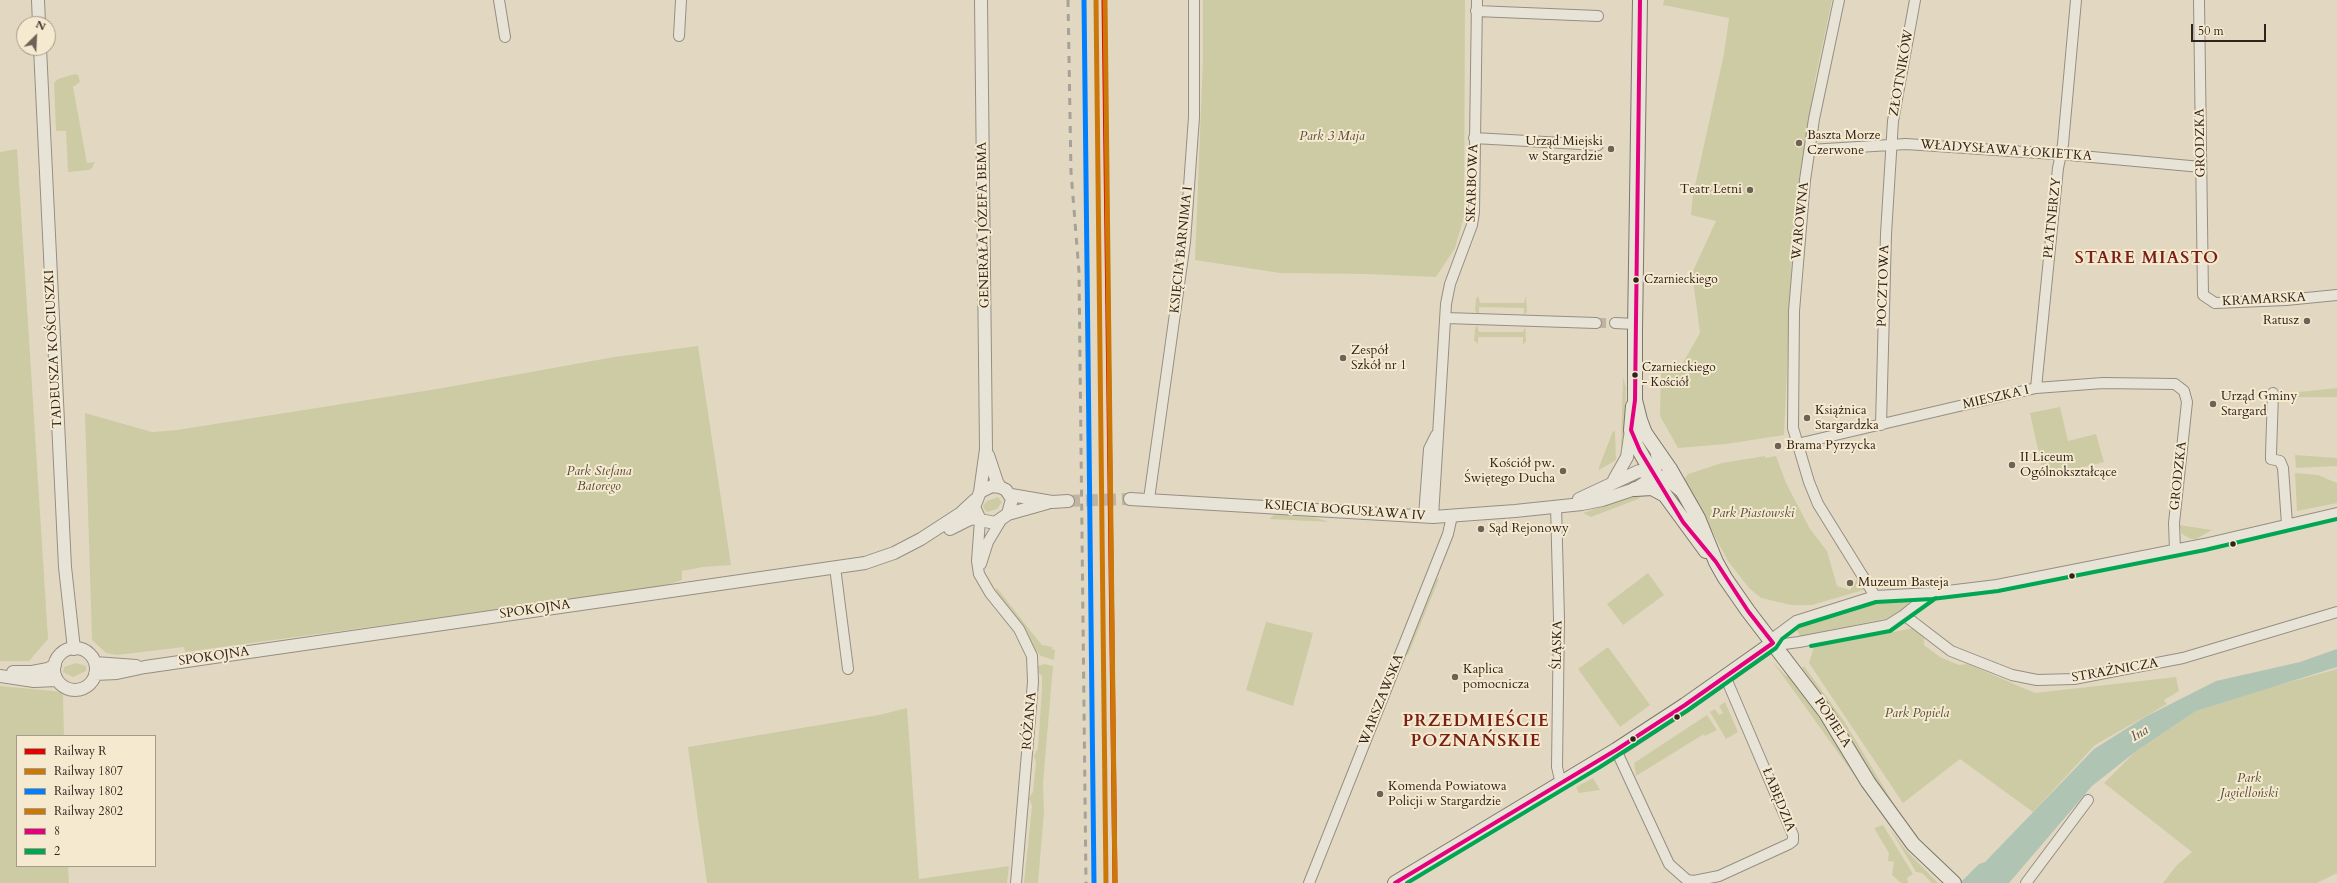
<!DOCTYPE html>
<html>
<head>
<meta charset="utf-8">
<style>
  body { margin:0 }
  #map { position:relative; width:2337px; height:883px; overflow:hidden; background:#e2d8c2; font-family:Cardo,serif }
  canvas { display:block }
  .legend { position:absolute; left:16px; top:735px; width:140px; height:132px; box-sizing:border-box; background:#f5eacf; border:1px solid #a69a88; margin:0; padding:5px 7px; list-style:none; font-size:12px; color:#30231e }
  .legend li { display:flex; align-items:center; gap:8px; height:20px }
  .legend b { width:20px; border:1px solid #a69a88 }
  .north { position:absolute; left:16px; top:16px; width:40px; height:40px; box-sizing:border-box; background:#f5eacf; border:1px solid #a69a88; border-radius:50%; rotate:24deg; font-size:11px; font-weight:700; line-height:16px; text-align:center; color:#30231e }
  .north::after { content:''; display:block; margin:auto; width:14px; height:18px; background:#6e6257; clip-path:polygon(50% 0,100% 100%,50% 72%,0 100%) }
  .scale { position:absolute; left:2191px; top:24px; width:75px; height:18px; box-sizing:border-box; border:2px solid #30231e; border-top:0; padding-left:5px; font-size:12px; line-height:14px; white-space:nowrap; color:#30231e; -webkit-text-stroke:3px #f5eacf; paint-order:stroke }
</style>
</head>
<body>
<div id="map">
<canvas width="2337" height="883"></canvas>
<ul class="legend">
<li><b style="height:5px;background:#e50000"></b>Railway R</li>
<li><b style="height:5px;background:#cb7808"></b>Railway 1807</li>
<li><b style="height:5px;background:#0080ff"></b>Railway 1802</li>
<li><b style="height:5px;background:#cb7808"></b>Railway 2802</li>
<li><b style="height:5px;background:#e5007d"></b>8</li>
<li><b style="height:5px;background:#00a651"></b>2</li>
</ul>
<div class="north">N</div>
<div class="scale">50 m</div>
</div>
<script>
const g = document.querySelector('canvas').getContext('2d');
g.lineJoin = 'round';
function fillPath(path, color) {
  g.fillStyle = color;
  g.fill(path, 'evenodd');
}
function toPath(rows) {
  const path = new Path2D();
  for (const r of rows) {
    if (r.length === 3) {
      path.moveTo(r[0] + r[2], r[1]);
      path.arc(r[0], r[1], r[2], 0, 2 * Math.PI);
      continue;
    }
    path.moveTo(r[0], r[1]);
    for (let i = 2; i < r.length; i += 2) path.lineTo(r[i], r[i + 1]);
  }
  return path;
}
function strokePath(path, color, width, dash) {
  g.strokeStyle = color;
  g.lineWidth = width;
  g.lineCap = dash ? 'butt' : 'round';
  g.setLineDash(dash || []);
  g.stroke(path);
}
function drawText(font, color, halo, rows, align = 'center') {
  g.font = font + ' Cardo,serif';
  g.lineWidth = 4;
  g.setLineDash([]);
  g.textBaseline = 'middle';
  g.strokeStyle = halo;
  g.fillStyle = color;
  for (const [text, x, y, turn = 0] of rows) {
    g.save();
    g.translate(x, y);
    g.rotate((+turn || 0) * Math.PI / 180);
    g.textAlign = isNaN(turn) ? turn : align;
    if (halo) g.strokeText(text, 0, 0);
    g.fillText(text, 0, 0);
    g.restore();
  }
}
fillPath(toPath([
  [1203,0,1465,0,1464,217,1455,248,1436,277,1367,274,1280,273,1195,260,1203,58],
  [1664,0,1832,0,1815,80,1802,167,1792,256,1784,435,1726,444,1678,448,1660,416,1661,371,1681,366,1700,333,1692,273,1716,221,1691,215,1693,195,1724,54,1729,18,1663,5],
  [75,74,78,75,80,82,73,87,87,163,95,162,92,168,89,170,68,172,66,131,56,131,54,83,58,79],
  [17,149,48,639,29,661,0,661,0,152],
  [1478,296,1480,303,1524,303,1526,296,1527,312,1524,315,1524,308,1479,307,1479,315,1475,311,1476,299],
  [1477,325,1479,332,1523,332,1525,326,1526,341,1523,345,1523,337,1478,337,1478,344,1474,340,1475,329],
  [698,346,731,565,703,567,682,571,682,580,657,588,185,652,184,647,117,655,106,653,92,640,85,413,152,432,177,430,437,389,614,357],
  [1623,377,1626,388,1624,450,1621,449],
  [2337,388,2337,397,2296,397,2299,392],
  [2060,407,2068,441,2096,434,2104,462,2044,477,2030,413],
  [1613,431,1615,432,1616,460,1599,470,1599,467],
  [2295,455,2337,458,2337,466,2296,468],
  [1765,456,1765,458,1776,456,1786,483,1810,529,1827,551,1837,586,1850,590,1859,576,1867,589,1812,605,1791,605,1761,598,1749,588,1728,561,1684,479,1688,474,1722,463],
  [2295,473,2318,475,2337,483,2337,503,2297,511],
  [1640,493,1641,496,1638,499,1591,517,1583,513],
  [998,497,1002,502,997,509,987,512,984,509,983,506,987,501],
  [1275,514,1313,517,1330,522,1269,519],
  [2179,525,2212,530,2196,539,2191,539,2182,534],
  [1648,573,1664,595,1623,625,1607,604],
  [1437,578,1439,579,1408,655,1406,654],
  [997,588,1036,638,1042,645,1052,647,1052,649,1055,650,1054,660,1041,656,1036,651,1024,628,995,590],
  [1906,599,1910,605,1894,617,1800,636,1795,627,1803,623,1877,601],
  [1266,622,1313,633,1293,706,1246,690],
  [1914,628,1924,636,1924,645,1940,657,1959,665,1968,664,2035,693,2176,677,2179,691,2164,700,2167,704,2095,745,2033,812,1960,759,1903,803,1809,663,1814,647],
  [1608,647,1650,705,1620,727,1578,669],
  [1773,662,1786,676,1788,675,1806,698,1869,792,1872,800],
  [76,663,86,666,86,671,73,677,63,672,64,667],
  [1044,664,1053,666,1043,783,1044,812,1038,883,1024,883,1032,806,1029,798,1033,792,1036,762,1034,756,1038,748,1042,689,1042,676,1037,671,1038,666],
  [1804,666,1844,721,1895,806,1892,807,1875,781,1842,723,1802,668],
  [2337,669,2337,873,2317,883,2163,883,2176,866,2192,852,2104,783,2135,752,2196,711,2261,690],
  [0,686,63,692,64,736,17,736,17,866,68,866,69,883,0,883],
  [1725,702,1738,732,1726,739,1710,712,1715,709,1719,715,1723,713,1719,706],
  [907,708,919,879,1009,866,1007,883,707,883,688,747,879,715],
  [1707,715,1717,730,1705,736,1704,734,1636,776,1634,763],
  [1593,778,1600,790,1579,793,1576,787],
  [1883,825,1913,874,1907,878,1908,883,1901,883,1892,875,1894,862,1888,861,1889,853,1874,828],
  [1889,827,1905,849,1938,883,1932,883,1922,873,1916,872]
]), '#cdcba4');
fillPath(toPath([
  [2337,649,2337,667,2196,711,2135,752,2092,786,2009,883,1960,883,1979,864,1985,862,2094,749,2145,717,2216,681,2300,662]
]), '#b0c4b3');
strokePath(toPath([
  [1596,323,1615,323]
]), '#beb4a1', 10, [10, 5]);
strokePath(toPath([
  [1068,501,1130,499]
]), '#beb4a1', 12, [12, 6]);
const minor = toPath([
  [499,0,505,37],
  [1839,0,1814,119,1805,180,1794,311,1793,428,1809,482,1818,504,1875,596],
  [2199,0,2203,295,2215,303,2286,300,2337,295],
  [1476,11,1598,16],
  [679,36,681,0],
  [1474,138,1598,145],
  [1810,150,1906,144,2070,155,2201,167],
  [1446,318,1596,323],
  [1615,323,1635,324],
  [2036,388,2058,168,2063,144,2076,0],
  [2273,393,2271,454,2271,459,2280,461,2283,468,2287,524],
  [1881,425,1886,234,1893,121,1915,0],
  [1797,444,2036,388,2103,383,2175,384,2184,391,2187,402,2174,523,2175,550],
  [1149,499,1185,242,1194,117,1194,0],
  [1556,506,1559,619,1557,767,1561,784],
  [1424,516,1429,449,1436,435],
  [1433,517,1446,304,1450,284,1472,225,1474,212,1477,0],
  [980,520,977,561,979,574,990,593,1019,629,1032,656,1033,682,1016,883],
  [981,564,988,542,1000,522],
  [835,567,848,669],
  [1931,593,1904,615,1888,625,1799,642,1784,644,1773,643,1777,635,1796,621,1875,596,1931,593,1997,585,2204,544,2337,513],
  [1904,615,1951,651,2012,675,2037,680,2074,679,2183,658,2337,612],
  [1616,750,1669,864,1687,880,1694,881,1719,876,1789,844,1793,841,1793,835,1725,676],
  [1309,883,1448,534,1452,516],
  [2026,883,2088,800]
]);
const tertiary = toPath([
  [38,0,39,24],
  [40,48,65,567,74,649],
  [988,455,997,482,1000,487],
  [1614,480,1627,457,1631,430],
  [992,486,1000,487,1006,490,1012,499,1008,514,995,523,980,520,974,507,980,492,992,486],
  [980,492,986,449,981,0],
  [1011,495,1052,502,1068,501],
  [1130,499,1433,517,1515,511,1582,504,1602,500,1635,489,1646,482,1654,473,1658,460,1656,449],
  [1579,499,1639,471,1664,477,1680,490],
  [1008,514,1047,503],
  [950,529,970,519,978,518],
  [75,669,21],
  [95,663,136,666],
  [13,672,32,672,48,669,55,665],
  [95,674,117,673,145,667,865,563,894,553,921,539,961,513,975,500],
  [0,676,34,681,57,680]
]);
const secondary = toPath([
  [1640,0,1635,330,1635,400,1640,420,1645,433,1670,469,1698,518,1716,562,1725,578,1748,611,1826,713,1868,782,1913,844,1954,883],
  [1633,406,1631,430,1636,445,1665,495,1706,551],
  [1635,489,1652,488,1665,495],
  [1395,883,1616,750,1685,705,1773,643]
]);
strokePath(minor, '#968e82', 12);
strokePath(tertiary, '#968e82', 14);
strokePath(secondary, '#7d766b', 16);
strokePath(minor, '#e8e3d7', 10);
strokePath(tertiary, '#e8e3d7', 12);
strokePath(secondary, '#e8e3d7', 14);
strokePath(toPath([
  [1068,0,1071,172,1079,272,1086,883]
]), '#a6a299', 3, [7, 7]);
strokePath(toPath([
  [1640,0,1635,400,1631,430,1640,451,1683,522,1716,562,1748,611,1773,643],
  [1395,883,1616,750,1685,705,1773,643]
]), '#e5007d', 4);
strokePath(toPath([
  [1811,646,1890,631,1936,598],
  [1407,883,1600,767,1688,710,1776,648,1782,639,1799,626,1876,602,1932,599,1998,591,2205,550,2337,519]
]), '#00a651', 4);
strokePath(toPath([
  [1104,0,1115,883]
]), '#e50000', 5);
strokePath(toPath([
  [1105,0,1115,883]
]), '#cb7808', 5);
strokePath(toPath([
  [1084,0,1094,883]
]), '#0080ff', 5);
strokePath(toPath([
  [1096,0,1106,883]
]), '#cb7808', 5);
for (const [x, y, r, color] of [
  [1799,143,4,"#6e6257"],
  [1611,149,4,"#6e6257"],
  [1750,190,4,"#6e6257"],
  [1636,280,3.5,"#30231e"],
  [2307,321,4,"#6e6257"],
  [1343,358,4,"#6e6257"],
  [1635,375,3.5,"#30231e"],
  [2213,404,4,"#6e6257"],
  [1807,418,4,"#6e6257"],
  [1778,446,4,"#6e6257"],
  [2012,465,4,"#6e6257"],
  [1563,471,4,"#6e6257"],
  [1481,529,4,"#6e6257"],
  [2233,544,3.5,"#30231e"],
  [2072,576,3.5,"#30231e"],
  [1850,583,4,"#6e6257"],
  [1455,677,4,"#6e6257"],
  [1677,717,3.5,"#30231e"],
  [1633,739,3.5,"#30231e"],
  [1380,794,4,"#6e6257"]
]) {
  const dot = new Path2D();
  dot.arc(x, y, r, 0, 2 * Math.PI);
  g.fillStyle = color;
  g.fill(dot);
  strokePath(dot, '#f5eacf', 1.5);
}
drawText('12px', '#30231e', '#f5eacf', [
  ["Czarnieckiego",1644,280],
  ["Czarnieckiego",1642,368],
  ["- Kościół",1642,383]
], 'left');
drawText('13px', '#30231e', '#f5eacf', [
  ["ZŁOTNIKÓW",1902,73,-80],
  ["GRODZKA",2201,143,-91],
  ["WŁADYSŁAWA ŁOKIETKA",2006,151,4],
  ["SKARBOWA",1473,183,-88],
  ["PŁATNERZY",2053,218,-84],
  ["WAROWNA",1801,221,-84],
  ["GENERAŁA JÓZEFA BEMA",984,225,-91],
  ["KSIĘCIA BARNIMA I",1182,250,-84],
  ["POCZTOWA",1884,286,-88],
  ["KRAMARSKA",2264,300,-3],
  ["TADEUSZA KOŚCIUSZKI",54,349,-93],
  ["MIESZKA I",1996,398,-13],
  ["GRODZKA",2179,476,-84],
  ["KSIĘCIA BOGUSŁAWA IV",1345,511,4],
  ["SPOKOJNA",535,610,-8],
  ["ŚLĄSKA",1558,645,-89],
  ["SPOKOJNA",214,657,-8],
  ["STRAŻNICZA",2115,671,-10],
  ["WARSZAWSKA",1382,700,-68],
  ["RÓŻANA",1030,721,-85],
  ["POPIELA",1832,723,57],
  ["ŁABĘDZIA",1778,800,68]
]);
drawText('13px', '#30231e', '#f5eacf', [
  ["Baszta Morze",1807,136],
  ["Czerwone",1807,151],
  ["Urząd Miejski",1603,142,"right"],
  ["w Stargardzie",1603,157,"right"],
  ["Teatr Letni",1742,190,"right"],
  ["Ratusz",2299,321,"right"],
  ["Zespół",1351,351],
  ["Szkół nr 1",1351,366],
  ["Urząd Gminy",2221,397],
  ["Stargard",2221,412],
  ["Książnica",1815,411],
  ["Stargardzka",1815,426],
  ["Brama Pyrzycka",1786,446],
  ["II Liceum",2020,458],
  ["Ogólnokształcące",2020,473],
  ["Kościół pw.",1555,464,"right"],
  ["Świętego Ducha",1555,479,"right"],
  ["Sąd Rejonowy",1489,529],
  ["Muzeum Basteja",1858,583],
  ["Kaplica",1463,670],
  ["pomocnicza",1463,685],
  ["Komenda Powiatowa",1388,787],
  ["Policji w Stargardzie",1388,802]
], 'left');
drawText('italic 13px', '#534a39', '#f5eacf', [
  ["Park 3 Maja",1332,137],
  ["Park Stefana",599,472],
  ["Batorego",599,487],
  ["Park Piastowski",1753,514],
  ["Park Popiela",1917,714],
  ["Park",2249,779],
  ["Jagielloński",2249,794]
]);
drawText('italic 14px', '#505149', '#f5eacf', [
  ["Ina",2140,734,-30]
]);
g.letterSpacing = '1px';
drawText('bold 17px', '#7a1f14', '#f5eacf', [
  ["STARE MIASTO",2147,259],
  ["PRZEDMIEŚCIE",1476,722],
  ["POZNAŃSKIE",1476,742]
]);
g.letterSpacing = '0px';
</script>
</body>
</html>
